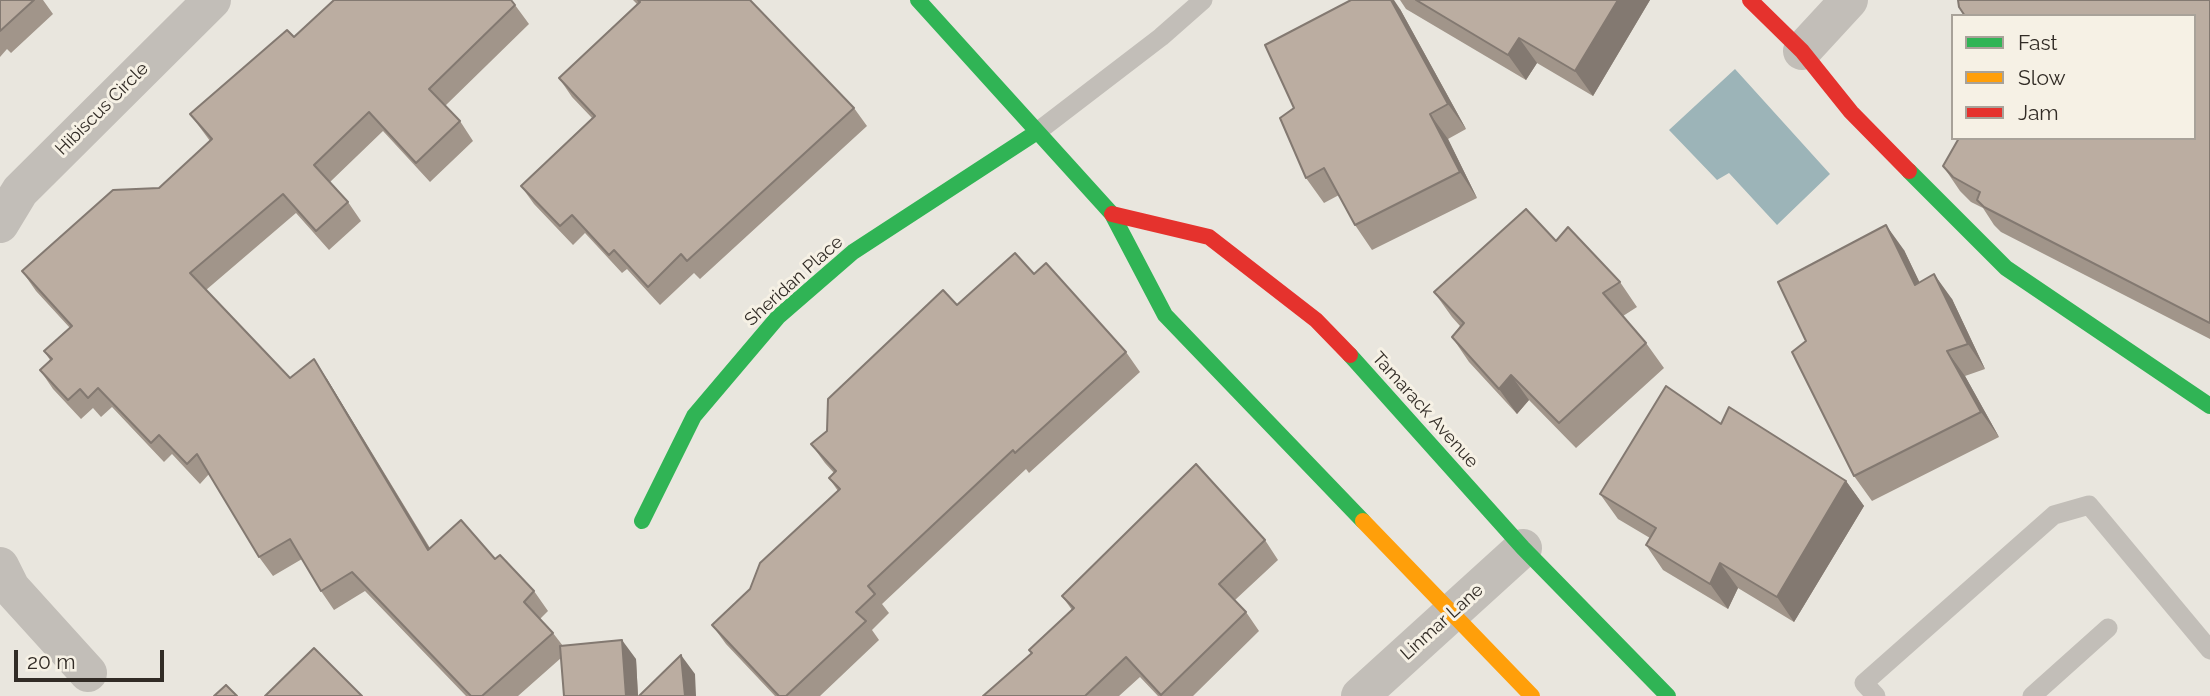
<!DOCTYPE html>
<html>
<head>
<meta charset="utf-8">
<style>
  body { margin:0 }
  #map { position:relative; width:2210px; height:696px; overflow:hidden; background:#e9e6de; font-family:Raleway,sans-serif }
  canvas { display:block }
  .legend { position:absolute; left:1951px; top:14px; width:245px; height:126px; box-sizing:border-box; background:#f6f1e5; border:2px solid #a8a299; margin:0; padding:9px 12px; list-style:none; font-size:21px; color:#322c26 }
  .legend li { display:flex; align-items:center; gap:14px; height:35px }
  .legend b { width:35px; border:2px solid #a8a299 }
  .scale { position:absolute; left:14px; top:650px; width:150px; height:32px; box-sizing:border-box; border:4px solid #322c26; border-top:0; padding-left:9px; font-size:21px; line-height:24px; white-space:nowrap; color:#322c26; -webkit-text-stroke:5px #f6f1e5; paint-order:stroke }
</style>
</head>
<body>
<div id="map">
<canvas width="2210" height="696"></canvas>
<ul class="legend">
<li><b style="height:9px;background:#30b455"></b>Fast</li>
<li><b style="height:9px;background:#ff9f0a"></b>Slow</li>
<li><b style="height:9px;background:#e5322d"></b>Jam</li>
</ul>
<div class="scale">20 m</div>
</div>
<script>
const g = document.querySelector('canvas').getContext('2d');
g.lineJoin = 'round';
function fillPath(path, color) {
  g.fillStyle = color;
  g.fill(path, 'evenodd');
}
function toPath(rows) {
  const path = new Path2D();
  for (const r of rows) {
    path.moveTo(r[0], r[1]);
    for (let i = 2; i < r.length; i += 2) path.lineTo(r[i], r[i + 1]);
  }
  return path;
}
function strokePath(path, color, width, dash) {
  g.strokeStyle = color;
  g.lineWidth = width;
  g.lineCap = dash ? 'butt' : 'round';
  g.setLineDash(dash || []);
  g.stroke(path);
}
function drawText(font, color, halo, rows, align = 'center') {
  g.font = font + ' Raleway,sans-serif';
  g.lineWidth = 6;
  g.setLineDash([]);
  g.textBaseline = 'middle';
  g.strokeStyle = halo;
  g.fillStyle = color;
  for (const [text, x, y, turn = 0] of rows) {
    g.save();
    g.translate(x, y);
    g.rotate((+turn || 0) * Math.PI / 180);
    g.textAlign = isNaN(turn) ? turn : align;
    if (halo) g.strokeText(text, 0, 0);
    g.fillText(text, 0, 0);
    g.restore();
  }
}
fillPath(toPath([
  [1735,69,1830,174,1777,225,1729,173,1717,180,1669,130]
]), '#9cb4b8');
strokePath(toPath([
  [1037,132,1161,37,1203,0],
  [1876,696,1864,683,2054,515,2089,505,2210,650],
  [2032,696,2108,628]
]), '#c2beb8', 19);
strokePath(toPath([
  [1802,51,1849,0],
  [0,224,20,191,212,0],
  [0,566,11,588,88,673],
  [1360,696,1523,548]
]), '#c2beb8', 38);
strokePath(toPath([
  [918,0,1112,214,1165,315,1363,521],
  [1909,171,2006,268,2210,406],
  [1350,355,1523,548,1668,696],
  [642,521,694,416,778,317,853,252,1037,132]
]), '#30b455', 16);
strokePath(toPath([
  [1363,521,1532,696]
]), '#ff9f0a', 16);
strokePath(toPath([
  [1750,0,1802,51,1851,112,1909,171],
  [1112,214,1209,237,1316,320,1350,355]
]), '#e5322d', 16);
fillPath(toPath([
  [0,0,43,0,53,14,11,53,7,49,0,57],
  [633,0,750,0,854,108,867,126,700,279,694,273,660,305,627,269,622,273,585,233,573,245,534,204,521,186,592,118,572,97,559,78,637,4],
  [1400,0,1650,0,1593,96,1537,63,1526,80,1406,9],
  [2210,0,2210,339,2001,232,1994,225,1983,208,1971,202,1960,191,1943,166,2194,138],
  [515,5,529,24,445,106,460,121,473,141,430,182,383,131,330,182,348,202,361,221,329,250,296,213,206,290,290,378,327,379,430,548,495,559,534,591,548,611,540,619,553,633,563,646,636,659,638,696,564,696,561,658,518,696,466,696,365,591,334,610,321,591,302,559,273,576,259,557,209,474,200,484,172,454,164,462,112,407,101,417,93,408,81,419,53,389,40,370,50,360,44,351,70,328,36,291,22,271,159,188,210,141,190,114,294,37],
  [1400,9,1466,129,1448,139,1477,198,1372,250,1355,225,1339,195,1324,203,1306,178,1294,108],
  [1556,241,1620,282,1637,307,1623,316,1646,343,1664,368,1576,448,1529,400,1517,414,1469,362,1452,337,1460,326,1452,317,1434,292],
  [1904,250,1919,282,1952,299,1985,369,1965,376,1999,437,1872,501,1854,476],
  [1034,274,1126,352,1140,372,1029,473,1026,469,882,604,889,613,872,630,879,640,820,696,775,696,726,644,712,625,750,589,838,491,829,478,834,473,825,463,811,444,827,431,957,305],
  [1721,424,1846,481,1864,506,1794,622,1738,588,1728,609,1663,570,1646,545,1650,538,1618,519,1600,494],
  [1265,540,1278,560,1235,600,1246,612,1259,631,1193,696,1158,696,1140,677,1119,696,983,696,1032,653,1072,610,1062,596]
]), '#a1958a');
fillPath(toPath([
  [1391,0,1394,0,1400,9,1466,129,1448,104],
  [1618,0,1650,0,1593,96,1575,71],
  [1519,38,1537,63,1526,80,1508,55],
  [1430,114,1448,139,1477,198,1460,172],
  [1886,225,1904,250,1933,310,1915,285],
  [1934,274,1952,299,1985,369,1968,344],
  [1947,351,1965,376,1999,437,1981,412],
  [314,359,327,379,442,569,428,550],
  [1511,375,1529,400,1517,414,1499,389],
  [1846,481,1864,506,1794,622,1777,597],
  [1720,563,1738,588,1728,609,1710,584],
  [622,640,636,659,638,696,626,696],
  [681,655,695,674,696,696,685,696]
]), '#837971');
const building = toPath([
  [0,0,34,0,0,31,0,0],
  [334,0,511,0,515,5,429,89,460,121,416,163,369,112,314,165,348,202,316,231,283,194,190,273,290,378,314,359,428,550,461,520,495,559,500,555,534,591,524,602,553,633,482,696,471,696,352,572,321,591,290,539,259,557,197,454,187,464,159,435,151,443,98,388,88,398,80,389,68,400,40,370,52,359,44,351,72,326,22,271,113,190,159,188,212,139,190,114,287,30,294,37,334,0],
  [638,0,750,0,854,108,687,261,681,254,648,287,614,250,609,255,572,215,560,226,521,186,595,116,559,78,640,2,638,0],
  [1351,0,1391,0,1448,104,1430,114,1460,172,1355,225,1324,168,1306,178,1280,118,1294,108,1265,45,1351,0],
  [1416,0,1618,0,1575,71,1519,38,1508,55,1416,0],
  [1958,0,2210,0,2210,323,1984,207,1977,200,1980,192,1953,177,1943,166,1959,138,2194,138,2194,16,1965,16,1959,7,1958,0],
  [1526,209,1556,241,1568,227,1620,282,1603,293,1646,343,1559,423,1511,375,1499,389,1452,337,1464,323,1434,292,1526,209],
  [1886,225,1915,285,1934,274,1968,344,1947,351,1981,412,1854,476,1792,352,1806,341,1778,282,1886,225],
  [1015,253,1034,274,1046,263,1126,352,1015,453,1013,450,868,586,875,594,856,612,866,621,786,696,779,696,712,625,750,589,760,563,840,489,829,478,836,471,811,444,827,431,828,399,943,290,957,305,1015,253],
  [1666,386,1721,424,1729,407,1846,481,1777,597,1720,563,1710,584,1646,545,1656,528,1600,494,1666,386],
  [1196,464,1265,540,1219,584,1246,612,1161,695,1126,657,1085,696,983,696,1032,653,1029,650,1074,608,1062,596,1196,464],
  [622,640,626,696,564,696,560,646,622,640],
  [314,648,362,696,265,696,314,648],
  [681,655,685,696,639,696,681,655],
  [226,685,237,696,214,696,226,685]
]);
fillPath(building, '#bbada1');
strokePath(building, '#837971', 2);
drawText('18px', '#322c26', '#f6f1e5', [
  ["Hibiscus Circle",102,109,-45],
  ["Sheridan Place",794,281,-42],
  ["Tamarack Avenue",1425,410,48],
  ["Linmar Lane",1442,622,-42]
]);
</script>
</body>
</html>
